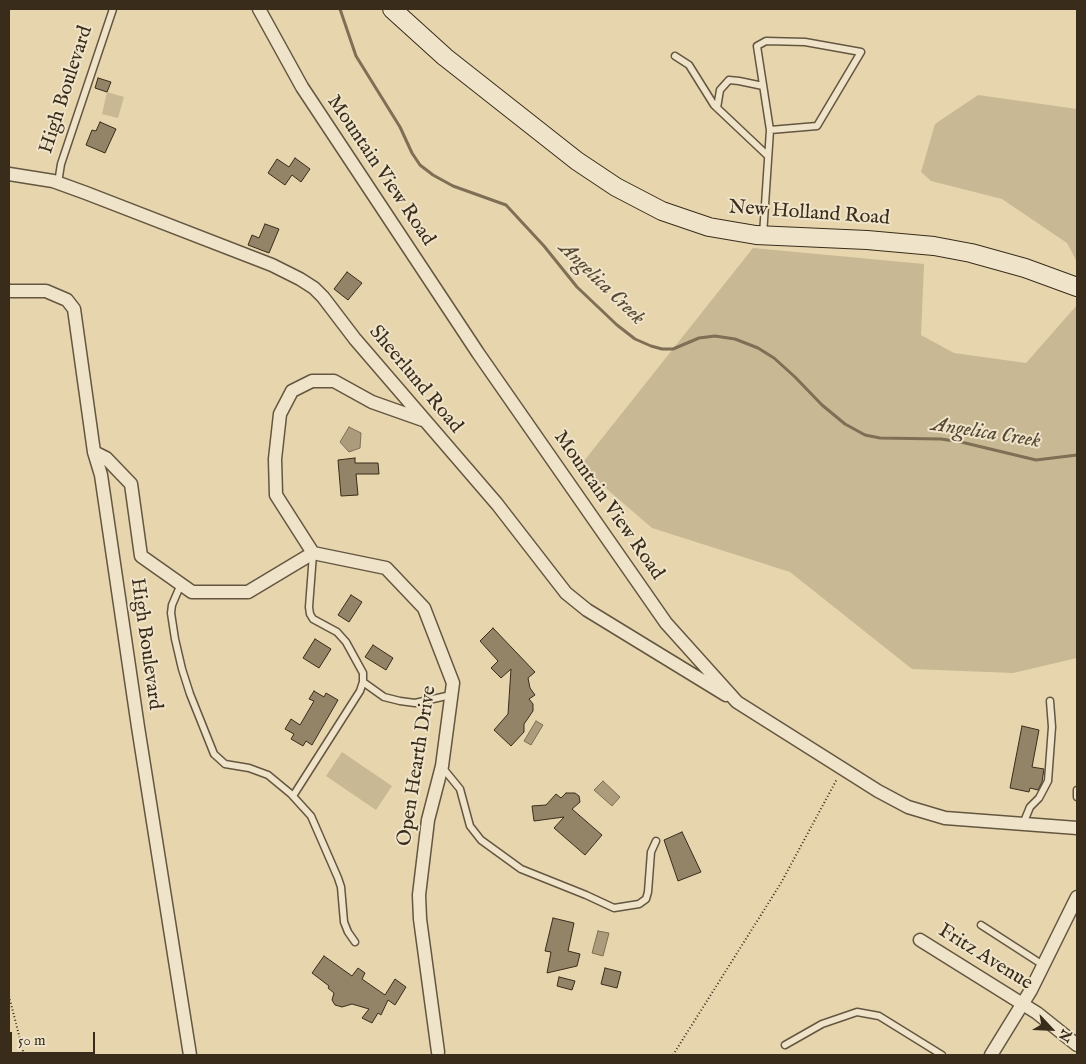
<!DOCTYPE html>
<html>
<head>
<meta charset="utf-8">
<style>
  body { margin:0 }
  #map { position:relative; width:1086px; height:1064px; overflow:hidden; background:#e7d5ad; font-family:"IM FELL English",serif }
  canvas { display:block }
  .frame { position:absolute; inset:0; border:10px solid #392c1b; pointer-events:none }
  .north { position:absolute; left:1026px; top:1004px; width:50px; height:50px; -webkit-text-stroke:4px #efe4ca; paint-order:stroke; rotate:115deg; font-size:14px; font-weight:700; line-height:20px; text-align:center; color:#392c1b }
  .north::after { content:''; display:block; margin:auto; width:18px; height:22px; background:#392c1b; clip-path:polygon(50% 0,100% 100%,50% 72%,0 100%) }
  .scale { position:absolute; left:10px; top:1032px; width:85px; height:22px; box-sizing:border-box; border:2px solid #392c1b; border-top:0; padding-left:6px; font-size:15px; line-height:18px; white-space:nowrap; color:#392c1b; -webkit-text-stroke:4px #efe4ca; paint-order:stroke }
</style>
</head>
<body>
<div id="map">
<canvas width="1086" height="1064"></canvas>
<div class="frame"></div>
<div class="north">N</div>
<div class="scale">50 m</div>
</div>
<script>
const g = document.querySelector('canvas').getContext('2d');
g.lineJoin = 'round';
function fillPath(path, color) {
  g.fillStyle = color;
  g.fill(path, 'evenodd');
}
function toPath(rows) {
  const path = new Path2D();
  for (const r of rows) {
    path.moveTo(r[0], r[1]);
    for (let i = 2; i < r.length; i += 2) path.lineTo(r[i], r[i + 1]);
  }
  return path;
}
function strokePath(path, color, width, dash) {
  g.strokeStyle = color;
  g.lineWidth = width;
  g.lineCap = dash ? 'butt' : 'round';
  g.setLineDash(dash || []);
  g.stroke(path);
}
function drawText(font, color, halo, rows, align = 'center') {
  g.font = font + ' "IM FELL English",serif';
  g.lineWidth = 4;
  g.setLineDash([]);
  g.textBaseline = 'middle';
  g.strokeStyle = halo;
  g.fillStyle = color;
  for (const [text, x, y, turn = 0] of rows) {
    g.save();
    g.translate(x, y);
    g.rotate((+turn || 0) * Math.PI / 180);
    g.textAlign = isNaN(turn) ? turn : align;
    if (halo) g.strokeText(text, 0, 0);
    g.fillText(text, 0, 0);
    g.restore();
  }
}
fillPath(toPath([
  [107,92,124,97,118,118,102,114],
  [978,95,1077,109,1077,262,1067,243,1002,199,931,181,921,172,935,124],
  [753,248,924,264,921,335,954,353,1026,363,1077,305,1077,658,1013,673,912,669,790,572,652,528,580,466],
  [342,752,392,786,376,810,326,776]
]), '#c9b894');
const water = toPath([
  [349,427,361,433,360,448,349,452,340,442,349,427],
  [536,721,543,725,531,745,524,741,536,721],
  [603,781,620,797,612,806,594,790,603,781],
  [598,931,609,933,603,956,592,953,598,931]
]);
fillPath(water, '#ac9c7b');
strokePath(water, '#7e6f55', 1);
strokePath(toPath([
  [340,9,356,56,400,127,412,153,420,165,433,175,453,186,506,205,544,246,577,287,617,325,635,339,651,346,662,349,673,349,699,338,715,336,735,339,758,348,774,358,795,377,822,405,845,424,865,435,880,438,941,439,961,442,1036,460,1077,455]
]), '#7e6f55', 3);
const building = toPath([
  [98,78,111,82,107,92,95,88,98,78],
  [100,122,116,129,105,153,86,145,92,130,96,131,100,122],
  [295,158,310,169,301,182,292,175,285,185,268,173,277,159,289,167,295,158],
  [265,224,279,229,269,253,248,245,252,235,259,238,265,224],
  [347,272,362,283,348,300,334,289,347,272],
  [355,458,355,463,378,463,379,474,356,474,358,495,341,496,338,460,355,458],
  [351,595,362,602,349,622,338,615,351,595],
  [493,628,535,672,528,678,530,688,535,695,529,699,533,704,533,711,524,724,524,732,511,746,494,730,508,714,511,669,501,678,491,668,498,661,480,641,493,628],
  [315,639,331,649,319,668,303,658,315,639],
  [373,645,393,658,386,670,365,657,373,645],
  [314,691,324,697,326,693,338,700,312,745,306,741,303,746,291,739,294,734,285,729,291,719,300,725,314,701,309,699,314,691],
  [1022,726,1039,730,1032,767,1044,769,1042,782,1038,790,1030,788,1029,792,1010,788,1022,726],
  [566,793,575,793,579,796,580,802,572,809,602,835,585,855,554,828,564,817,534,821,532,806,546,805,556,794,561,798,566,793],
  [682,832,701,872,678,881,664,840,682,832],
  [553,918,574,923,568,951,580,954,577,966,547,973,551,952,545,951,553,918],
  [324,956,352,976,358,968,365,973,362,979,385,995,395,979,406,987,395,1005,388,1000,381,1015,378,1013,372,1023,362,1018,369,1009,352,1004,342,1007,335,1005,332,1000,334,993,328,988,329,986,312,973,324,956],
  [605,968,621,972,617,988,601,984,605,968],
  [559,977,575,981,572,990,557,986,559,977]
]);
fillPath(building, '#938467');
strokePath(building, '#392c1b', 1);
const lane = toPath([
  [675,56,689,65,714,105,768,156],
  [717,108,720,90,729,80,739,81,763,86],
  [58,183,61,164,113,9],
  [763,235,770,130,757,46,766,41,805,42,861,52,817,126,770,130],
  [181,584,172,605,171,613,175,639,182,669,190,694,214,754,225,764,249,768,268,775,291,794,311,816,338,878,341,887,344,922,348,932,355,942],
  [363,682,384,697,400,701,415,703,451,695],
  [442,767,460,789,470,826,481,840,521,869,586,895,614,908,639,904,646,899,648,892,651,852,656,841],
  [1077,790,1077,797],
  [293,796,360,691,363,682,363,673,346,642,337,632,313,619,310,614,309,607,313,554],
  [1023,824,1030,807,1039,798,1048,781,1052,727,1050,701],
  [981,925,1043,965],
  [785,1045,822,1024,857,1012,879,1016,942,1055]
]);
const street = toPath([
  [259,9,302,87,478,353,666,623,737,702,878,791,908,807,945,818,1077,828],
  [9,174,53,181,86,193,272,265,300,279,314,288,323,297,355,339,497,504,566,593,587,610,726,695],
  [9,291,46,291,67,300,74,309,94,452,101,475,138,727,190,1055],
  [423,420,372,402,334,381,312,381,292,391,280,414,275,459,276,495,313,553,386,568,424,608,453,683,442,766,428,820,419,895,420,919,438,1052],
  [94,452,106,458,131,484,141,556,192,592,248,592,313,553],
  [920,940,1037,1013,1077,1045],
  [991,1055,1031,990,1077,897]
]);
const secondary = toPath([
  [392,9,445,57,577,161,616,187,662,211,709,227,756,235,867,240,934,246,971,253,1025,268,1077,287]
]);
strokePath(lane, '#645640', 9);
strokePath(street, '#645640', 15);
strokePath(secondary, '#392c1b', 20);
strokePath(toPath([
  [9,996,24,1055],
  [673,1055,781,883,837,779]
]), '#392c1b', 2, [1, 2.5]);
strokePath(lane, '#efe4ca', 6);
strokePath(street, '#efe4ca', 12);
strokePath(secondary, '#efe4ca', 18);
drawText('20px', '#392c1b', '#efe4ca', [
  ["High Boulevard",67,90,-72],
  ["Mountain View Road",380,171,56],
  ["New Holland Road",809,214,4],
  ["Sheerlund Road",415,380,50],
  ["Mountain View Road",608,506,55],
  ["High Boulevard",145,644,82],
  ["Open Hearth Drive",418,766,-81],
  ["Fritz Avenue",985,958,32]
]);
drawText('italic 21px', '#564833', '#efe4ca', [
  ["Angelica Creek",601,284,44],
  ["Angelica Creek",986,434,9]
]);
</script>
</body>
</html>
